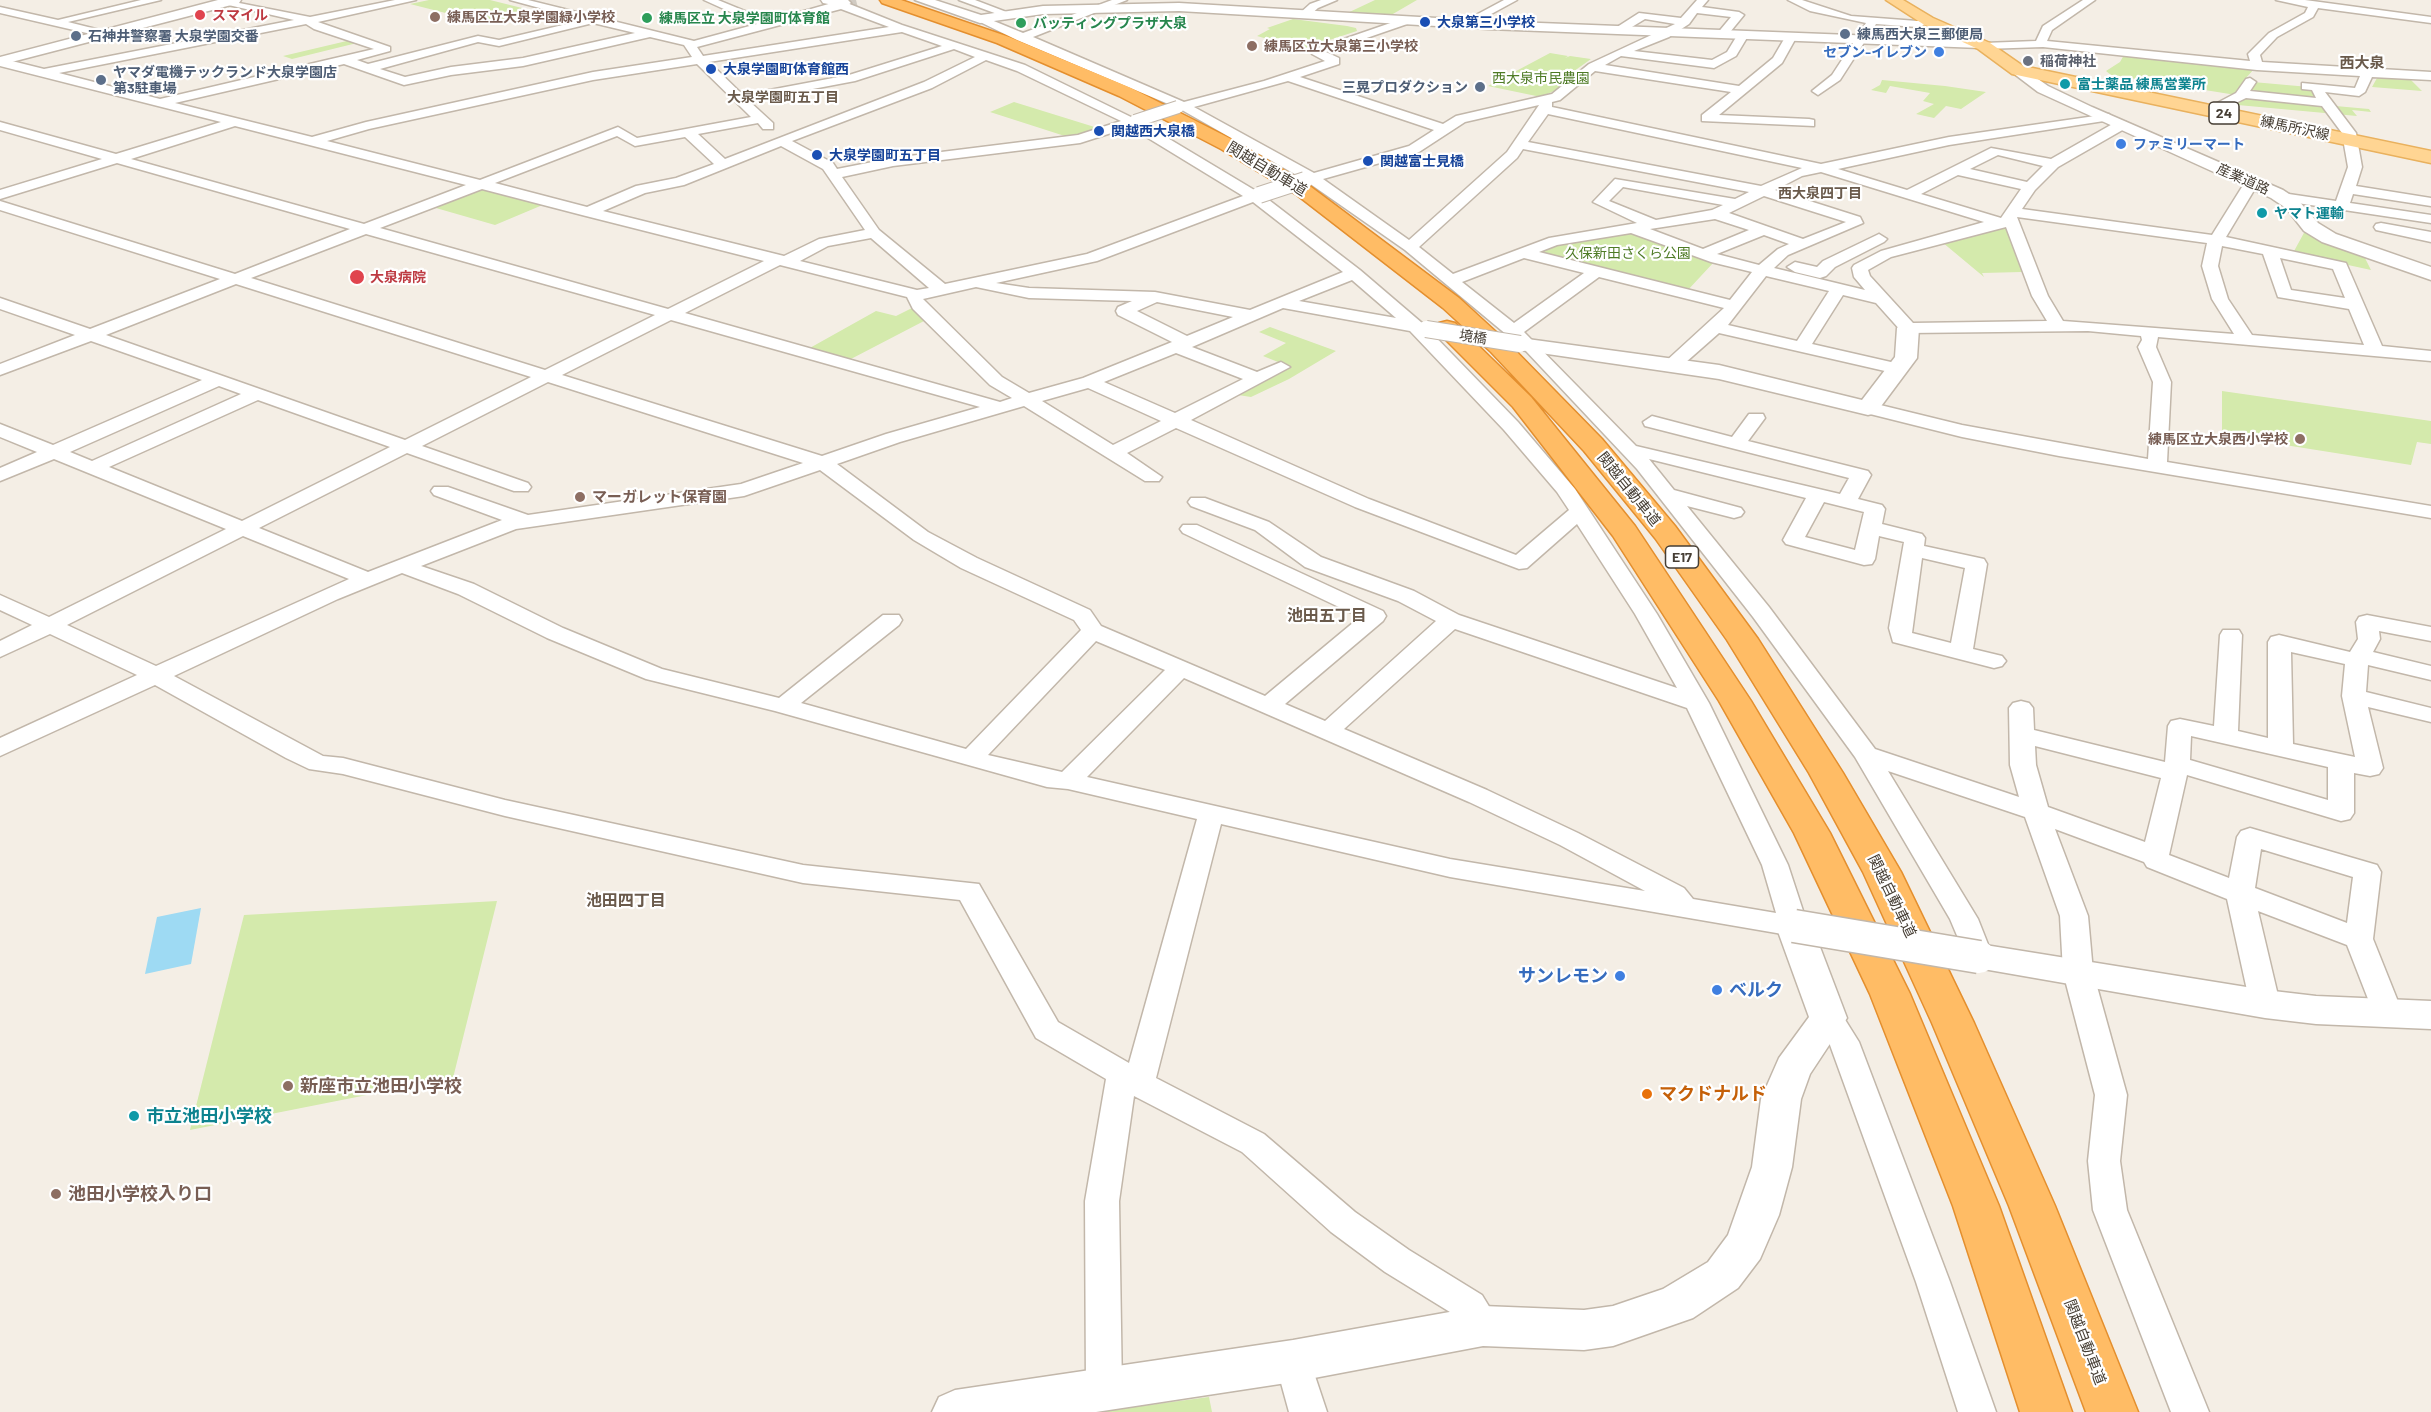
<!DOCTYPE html>
<html>
<head>
<meta charset="utf-8">
<style>
  body { margin:0 }
  canvas { display:block; background:#f4eee5 }
</style>
</head>
<body>
<canvas width="2431" height="1412"></canvas>
<script>
const g = document.querySelector('canvas').getContext('2d');
g.lineJoin = 'round';
function fillPath(path, color) {
  g.fillStyle = color;
  g.fill(path, 'evenodd');
}
function toPath(rows) {
  const path = new Path2D();
  for (const r of rows) {
    path.moveTo(r[0], r[1]);
    for (let i = 2; i < r.length; i += 2) path.lineTo(r[i], r[i + 1]);
  }
  return path;
}
function strokePath(path, color, width, dash) {
  g.strokeStyle = color;
  g.lineWidth = width;
  g.lineCap = dash ? 'butt' : 'round';
  g.setLineDash(dash || []);
  g.stroke(path);
}
function drawText(font, color, halo, rows, align = 'center') {
  g.font = font + ' Barlow,"Noto Sans JP",sans-serif';
  g.lineWidth = 4.5;
  g.setLineDash([]);
  g.textBaseline = 'middle';
  g.strokeStyle = halo;
  g.fillStyle = color;
  for (const [text, x, y, turn = 0] of rows) {
    g.save();
    g.translate(x, y);
    g.rotate((+turn || 0) * Math.PI / 180);
    g.textAlign = isNaN(turn) ? turn : align;
    if (halo) g.strokeText(text, 0, 0);
    g.fillText(text, 0, 0);
    g.restore();
  }
}
fillPath(toPath([
  [429,0,490,0,534,11,485,23,410,4],
  [1375,0,1417,0,1386,18,1341,16],
  [1293,19,1347,26,1356,28,1357,31,1302,49,1257,36,1270,29,1267,28],
  [351,40,357,43,292,59,283,56],
  [1550,53,1568,56,1565,58,1570,56,1591,59,1570,74,1572,76,1558,89,1541,97,1488,86],
  [2124,55,2255,68,2245,79,2236,95,2111,75,2106,71,2120,62],
  [2377,78,2411,80,2422,91,2372,87],
  [1882,80,1945,86,1986,92,1961,109,1946,106,1934,118,1916,114,1934,104,1923,101,1930,93,1890,86,1886,93,1871,90,1880,85],
  [2253,82,2309,87,2313,89,2319,100,2248,92],
  [2246,98,2369,109,2371,112,2352,110,2357,116,2227,104],
  [1014,102,1101,129,1071,138,990,112],
  [484,188,545,204,495,225,429,206],
  [2002,225,2007,227,2022,272,1982,273,1984,277,1942,242],
  [1627,231,1714,262,1687,291,1535,251,1559,243],
  [2305,231,2364,256,2371,270,2293,253],
  [914,307,924,321,849,360,808,349,876,311,896,316],
  [1270,327,1336,351,1289,379,1251,397,1238,395,1288,366,1263,356,1286,343,1259,332],
  [2222,391,2431,421,2431,444,2417,442,2411,465,2222,435],
  [497,901,453,1078,190,1130,244,915],
  [1209,1397,1212,1412,1097,1412]
]), '#d4eaac');
fillPath(toPath([
  [201,908,191,964,145,974,157,917]
]), '#9edaf3');
strokePath(toPath([
  [844,3,856,0]
]), '#d1cbc2', 15, [15, 8]);
const minor = toPath([
  [141,0,161,0,68,22,108,32,110,34,104,37,0,13,0,7,58,20,141,0],
  [224,0,310,17,395,0,416,0,318,22,390,47,390,51,357,60,368,64,478,36,499,40,584,20,510,0,528,0,694,41,757,24,704,0,718,0,769,21,839,1,847,3,902,25,1025,65,1133,118,1140,118,1141,122,1256,191,1264,192,1265,197,1360,270,1422,323,1518,422,1575,489,1657,614,1709,703,1788,865,1808,926,1804,933,1794,936,1450,877,1221,824,1156,1078,1264,1134,1355,1212,1409,1250,1482,1295,1501,1326,1496,1337,1483,1342,1470,1337,1458,1317,1385,1272,1331,1232,1242,1152,1134,1096,1119,1201,1122,1390,1117,1402,1104,1407,1091,1402,1086,1390,1085,1201,1106,1079,1036,1038,960,900,803,883,505,816,343,774,309,769,286,758,155,685,0,756,0,738,137,675,50,634,0,657,0,641,32,625,0,610,0,595,49,617,226,529,54,459,0,481,0,468,37,452,0,437,0,424,53,445,202,380,91,341,0,375,0,364,75,335,0,309,0,298,90,329,220,279,0,210,0,201,235,274,350,229,117,163,0,199,0,190,102,159,0,130,0,122,116,154,221,122,0,66,0,58,44,69,294,20,224,4,224,0],
  [841,9,889,27,703,56,697,47,841,9],
  [593,23,635,33,523,58,451,67,405,77,380,69,478,42,499,46,593,23],
  [306,24,314,29,374,49,160,99,59,73,306,24],
  [902,32,942,46,849,75,743,95,709,62,902,32],
  [650,37,684,45,692,57,593,72,366,122,312,137,175,103,344,64,404,85,451,75,523,66,650,37],
  [954,49,975,57,924,82,725,159,698,134,758,123,763,129,773,129,773,123,749,101,855,81,954,49],
  [986,60,1017,71,1121,121,1078,135,893,158,837,169,833,163,792,141,932,88,986,60],
  [697,64,751,117,637,138,618,127,480,180,327,141,369,129,593,80,697,64],
  [235,126,466,185,364,224,131,159,235,126],
  [1130,127,1243,196,1087,254,945,284,879,230,842,177,893,166,1080,143,1130,127],
  [617,136,635,146,685,137,714,164,676,178,636,186,587,207,495,183,617,136],
  [781,146,823,169,865,230,819,239,784,256,603,211,645,193,684,185,781,146],
  [482,189,582,215,764,261,668,309,380,228,482,189],
  [1253,202,1343,272,1250,310,1155,292,1029,288,996,283,1097,261,1253,202],
  [366,234,655,315,545,370,251,278,366,234],
  [871,238,929,288,917,290,800,261,828,246,871,238],
  [780,265,907,297,913,309,990,385,1012,398,1000,402,685,313,780,265],
  [1352,280,1396,318,1299,301,1352,280],
  [236,284,531,377,405,440,106,335,236,284],
  [976,287,1029,298,1132,301,1118,307,1116,311,1118,315,1172,342,1083,378,1029,393,1002,377,923,299,976,287],
  [1157,302,1233,317,1187,336,1137,311,1157,302],
  [1283,308,1410,331,1504,430,1557,492,1569,510,1516,555,1369,499,1191,420,1290,367,1281,362,1257,372,1192,347,1283,308],
  [671,320,980,407,886,434,822,456,562,375,671,320],
  [1176,353,1243,379,1175,413,1104,382,1176,353],
  [548,382,803,463,741,484,528,515,448,487,434,487,431,491,434,495,502,520,368,572,259,528,407,453,514,491,528,491,531,487,528,483,422,446,548,382],
  [219,386,241,394,92,461,70,452,219,386],
  [1088,388,1161,421,1113,445,1042,401,1088,388],
  [258,400,390,447,242,521,109,467,258,400],
  [1024,406,1145,481,1159,481,1162,477,1127,453,1176,428,1355,507,1519,569,1527,568,1577,524,1635,614,1677,688,1459,615,1414,591,1321,557,1269,522,1205,498,1191,498,1188,502,1191,506,1255,530,1305,567,1398,601,1436,621,1325,721,1285,704,1383,621,1386,616,1383,611,1197,525,1183,525,1180,529,1183,533,1360,617,1265,696,1101,626,1090,610,977,558,928,532,837,464,900,442,1024,406],
  [820,470,914,540,961,568,1074,620,1081,630,966,749,801,703,899,625,902,620,899,615,883,615,779,698,662,669,563,628,474,584,421,566,516,529,744,496,820,470],
  [243,536,349,579,156,666,67,625,243,536],
  [402,573,458,594,547,638,646,679,775,711,1047,787,1068,789,1197,819,1129,1063,1058,1022,979,884,803,865,505,800,343,758,323,756,174,676,338,599,402,573],
  [1455,629,1687,708,1762,865,1776,913,1693,899,1684,888,1578,833,1487,790,1344,729,1455,629],
  [1096,641,1165,670,1062,772,988,755,1096,641],
  [1184,678,1469,802,1560,845,1645,891,1450,859,1087,777,1184,678],
  [959,0,975,0,1009,13,1000,15,959,0],
  [1112,0,1127,0,1033,37,1184,102,1264,81,1325,61,1312,54,1312,50,1405,18,1413,18,1413,22,1326,52,1339,58,1339,64,1300,77,1443,124,1456,116,1552,94,1589,64,1675,24,1645,19,1622,33,1614,33,1614,29,1639,13,1681,18,1697,0,1708,0,1702,7,1739,12,1744,15,1726,37,1716,35,1731,17,1697,13,1689,24,1669,37,1634,51,1712,60,1727,52,1738,34,1746,34,1748,36,1736,56,1714,68,1621,56,1605,65,1739,86,1773,58,1787,34,1795,34,1797,36,1782,63,1719,115,1809,119,1814,120,1814,126,1702,121,1702,115,1731,92,1595,71,1560,100,1552,102,1552,107,1821,164,1949,137,2109,114,2110,117,2104,121,1949,145,1838,169,1907,190,1991,148,2051,159,2116,122,2126,122,2126,128,2058,167,2035,190,2022,209,2212,235,2247,179,2257,179,2259,182,2226,237,2346,263,2382,346,2431,351,2431,361,2158,337,2156,347,2171,382,2167,462,2431,506,2431,518,2059,456,1962,437,1862,412,1859,408,1868,402,1962,425,2148,459,2153,382,2138,347,2142,340,2141,336,2088,331,1908,333,1902,332,1876,303,1843,295,1812,344,1904,365,1907,369,1904,373,1898,374,1719,333,1677,370,1671,371,1662,366,1665,362,1724,308,1599,277,1524,332,1636,446,1840,494,1849,478,1645,426,1643,422,1652,416,1732,437,1749,414,1763,414,1765,418,1748,441,1868,471,1871,475,1858,499,1882,505,1885,509,1882,524,1922,534,1925,538,1924,546,1984,559,1987,564,1973,649,2002,656,2006,661,2002,666,1994,668,1893,642,1889,628,1904,542,1879,536,1875,559,1872,564,1864,565,1786,544,1783,540,1806,498,1649,459,1674,490,1741,508,1744,512,1741,516,1734,518,1687,506,1769,607,1875,749,2019,797,2010,765,2009,708,2013,703,2021,701,2029,703,2033,708,2034,730,2165,762,2168,726,2171,721,2180,719,2214,726,2220,635,2223,630,2239,630,2242,635,2238,731,2268,738,2268,642,2271,637,2279,635,2350,652,2358,639,2356,622,2359,617,2367,615,2431,627,2431,641,2379,631,2380,639,2373,652,2431,666,2431,680,2368,665,2366,692,2431,708,2431,722,2368,707,2383,768,2379,774,2370,776,2354,773,2354,813,2350,819,2341,821,2187,775,2169,855,2229,878,2237,837,2241,831,2250,828,2377,865,2381,872,2373,939,2403,1014,2399,1022,2388,1025,2377,1022,2347,945,2258,911,2280,1004,2275,1012,2265,1015,2255,1012,2250,1004,2227,899,2147,867,2144,862,2055,829,2088,916,2093,972,2127,1095,2120,1161,2127,1210,2209,1412,2171,1412,2093,1210,2088,1161,2095,1095,2063,972,2060,916,2025,817,1888,771,1978,919,1993,957,1989,964,1979,967,1969,964,1950,919,1855,757,1753,617,1637,469,1525,350,1405,250,1309,183,1300,183,1298,180,1300,177,1182,110,1174,110,1173,106,1017,40,974,19,984,17,1023,33,1112,0],
  [1288,81,1434,130,1409,146,1314,173,1194,107,1288,81],
  [1539,105,1507,152,1409,240,1323,179,1419,152,1465,122,1539,105],
  [1548,114,1802,168,1761,186,1528,142,1548,114],
  [1523,149,1749,192,1735,199,1615,179,1593,202,1637,223,1549,238,1453,274,1419,247,1517,158,1523,149],
  [1998,155,2043,166,2027,182,1970,169,1998,155],
  [1821,172,1984,222,1881,251,1854,265,1852,268,1854,277,1865,290,1774,268,1788,255,1863,223,1860,217,1775,190,1802,176,1821,172],
  [1958,175,2021,189,2001,218,1921,194,1958,175],
  [1623,187,1723,205,1712,210,1656,220,1609,201,1623,187],
  [1764,196,1846,222,1803,239,1729,213,1764,196],
  [2017,217,2207,243,2202,266,2212,299,2234,334,2063,321,2048,296,2017,217],
  [1715,219,1749,230,1703,249,1650,229,1715,219],
  [2006,227,2032,296,2047,321,1913,323,1870,276,1868,270,1891,257,2006,227],
  [1631,233,1711,262,1752,272,1730,300,1539,252,1557,245,1631,233],
  [1764,235,1789,244,1778,249,1759,265,1717,254,1764,235],
  [2222,246,2263,254,2278,297,2349,309,2364,345,2252,335,2228,299,2218,266,2222,246],
  [1524,258,1584,273,1514,323,1462,282,1524,258],
  [2280,258,2333,269,2345,298,2291,290,2280,258],
  [1766,276,1829,291,1797,341,1728,325,1766,276],
  [1824,502,1864,512,1855,550,1805,537,1824,502],
  [1922,558,1965,568,1951,643,1912,633,1922,558],
  [2291,652,2345,664,2342,696,2355,757,2293,744,2291,652],
  [2191,736,2328,767,2328,800,2190,760,2191,736],
  [2035,746,2161,778,2145,842,2048,807,2036,765,2035,746],
  [2261,849,2353,877,2347,923,2255,888,2261,849],
  [1321,0,1337,0,1318,8,1308,17,1300,17,1300,13,1310,4,1321,0],
  [1504,0,1517,0,1471,25,1461,23,1504,0],
  [1788,0,1802,0,1851,16,1917,21,1928,18,1934,21,1917,27,1876,24,1840,80,1818,95,1812,91,1832,75,1866,23,1810,11,1788,0],
  [2083,0,2095,0,2052,30,2047,41,2250,61,2248,54,2269,33,2305,13,2308,7,2276,0,2305,0,2431,17,2431,23,2318,8,2313,17,2277,37,2260,55,2262,62,2431,72,2431,80,2372,77,2365,92,2359,96,2325,92,2356,133,2362,167,2356,186,2431,198,2431,206,2353,194,2350,203,2431,215,2431,223,2277,200,2275,197,2282,193,2336,201,2348,167,2342,133,2322,106,2246,98,2215,113,2205,113,2204,110,2236,93,2246,79,2250,78,2256,82,2250,91,2316,98,2312,90,2302,89,2302,83,2355,88,2360,76,2257,70,2043,47,1984,49,1978,46,1984,43,2036,41,2043,26,2083,0],
  [2381,223,2431,232,2431,242,2376,230,2374,227,2376,224,2381,223],
  [1879,234,1887,239,1884,242,1835,267,1826,276,1820,278,1795,272,1787,267,1795,262,1817,267,1823,261,1879,234],
  [1828,1007,1839,1010,1859,1042,1950,1282,1996,1412,1958,1412,1916,1282,1830,1045,1813,1018,1817,1010,1828,1007],
  [1293,1344,1306,1349,1327,1412,1289,1412,1275,1361,1280,1349,1293,1344]
]);
const tertiary = toPath([
  [218,0,241,0,239,3,0,65,0,57,218,0],
  [821,0,848,0,851,3,844,7,823,3,821,0],
  [915,0,935,0,981,15,1043,6,1179,3,1488,21,1980,40,1987,44,1980,48,1488,29,1179,11,1043,14,980,23,915,0],
  [2018,65,2048,86,2092,107,2283,190,2298,200,2318,223,2336,234,2431,267,2431,280,2322,242,2304,231,2286,208,2271,198,2038,92,2013,73,2010,70,2013,67,2018,65],
  [1908,322,1915,324,1919,328,1917,358,1876,413,1868,415,1719,379,1520,350,1512,349,1509,344,1512,339,1520,338,1719,365,1862,400,1895,357,1897,328,1901,324,1908,322],
  [1794,914,1806,917,1812,926,1847,1018,1810,1074,1801,1099,1792,1167,1779,1215,1760,1259,1738,1288,1693,1318,1613,1346,1584,1350,1483,1346,1293,1382,1096,1412,932,1412,939,1397,955,1390,1293,1340,1483,1306,1584,1310,1613,1306,1663,1289,1708,1262,1728,1235,1752,1167,1761,1099,1779,1058,1809,1017,1776,926,1782,917,1794,914],
  [1979,944,2265,990,2316,996,2431,1001,2431,1029,2316,1024,2265,1018,1966,966,1961,957,1966,948,1979,944]
]);
const primary = toPath([
  [1886,0,1903,0,1933,18,1990,43,2023,66,2431,151,2431,163,2012,74,1978,49,1923,24,1886,0]
]);
const motorway = toPath([
  [880,0,901,0,1009,37,1131,88,1235,141,1311,187,1459,298,1507,342,1602,439,1675,526,1758,639,1843,773,1901,872,1974,1023,2055,1206,2138,1412,2086,1412,2009,1206,1932,1023,1863,872,1809,773,1727,640,1655,538,1584,451,1491,352,1443,308,1297,195,1221,149,1119,96,997,43,882,3,880,0],
  [1447,321,1455,323,1531,397,1635,526,1751,701,1830,833,1910,994,1999,1206,2072,1412,2020,1412,1953,1206,1870,994,1794,833,1719,701,1613,536,1513,407,1439,333,1435,328,1439,323,1447,321]
]);
strokePath(minor, '#c2b7aa', 3);
strokePath(tertiary, '#c2b7aa', 3);
strokePath(primary, '#e9b15e', 3);
strokePath(motorway, '#e48f2e', 3);
fillPath(minor, '#fff');
fillPath(tertiary, '#fff');
fillPath(primary, '#ffd593');
fillPath(motorway, '#ffbc65');
const minorBridgeFar1 = toPath([
  [1135,121,1178,107]
]);
const minorBridge = toPath([
  [1259,195,1305,180],
  [1426,329,1520,344]
]);
const tertiaryBridge = toPath([
  [1794,926,1979,957]
]);
strokePath(minorBridgeFar1, '#c2b7aa', 14, []);
strokePath(minorBridge, '#c2b7aa', 18, []);
strokePath(tertiaryBridge, '#c2b7aa', 35, []);
strokePath(minorBridgeFar1, '#fff', 12);
strokePath(minorBridge, '#fff', 16);
strokePath(tertiaryBridge, '#fff', 32);
for (const [x, y, r, color] of [
  [200,15,6,"#e0444e"],
  [435,17,6,"#8d6e63"],
  [647,18,6,"#2e9e5b"],
  [1425,22,6,"#1a4fb4"],
  [1021,23,6,"#2e9e5b"],
  [1845,34,6,"#5c6f8a"],
  [76,36,6,"#5c6f8a"],
  [1252,46,6,"#8d6e63"],
  [1939,52,6,"#3f7fe0"],
  [2028,61,6,"#6b7280"],
  [711,69,6,"#1a4fb4"],
  [101,80,6,"#5c6f8a"],
  [2065,84,6,"#0f9aa8"],
  [1480,87,6,"#5c6f8a"],
  [1099,131,6,"#1a4fb4"],
  [2121,144,6,"#3f7fe0"],
  [817,155,6,"#1a4fb4"],
  [1368,161,6,"#1a4fb4"],
  [2262,213,6,"#0f9aa8"],
  [357,277,8,"#e0444e"],
  [2300,439,6,"#8d6e63"],
  [580,497,6,"#8d6e63"],
  [1620,976,6,"#3f7fe0"],
  [1717,990,6,"#3f7fe0"],
  [288,1086,6,"#8d6e63"],
  [1647,1094,6,"#e8710a"],
  [134,1116,6,"#0f9aa8"],
  [56,1194,6,"#8d6e63"]
]) {
  const dot = new Path2D();
  dot.arc(x, y, r, 0, 2 * Math.PI);
  g.fillStyle = color;
  g.fill(dot);
  strokePath(dot, '#fff', 2);
}
drawText('bold 14px', '#be3a42', '#fff', [
  ["スマイル",212,15],
  ["大泉病院",370,277]
], 'left');
drawText('bold 14px', '#785e54', '#fff', [
  ["練馬区立大泉学園緑小学校",447,17],
  ["練馬区立大泉第三小学校",1264,46],
  ["練馬区立大泉西小学校",2288,439,"right"]
], 'left');
drawText('bold 14px', '#27864d', '#fff', [
  ["練馬区立 大泉学園町体育館",659,18],
  ["バッティングプラザ大泉",1033,23]
], 'left');
drawText('bold 14px', '#164399', '#fff', [
  ["大泉第三小学校",1437,22],
  ["大泉学園町体育館西",723,69],
  ["関越西大泉橋",1111,131],
  ["大泉学園町五丁目",829,155],
  ["関越富士見橋",1380,161]
], 'left');
drawText('bold 14px', '#4e5e75', '#fff', [
  ["練馬西大泉三郵便局",1857,34],
  ["石神井警察署 大泉学園交番",88,36],
  ["ヤマダ電機テックランド大泉学園店",113,72],
  ["第3駐車場",113,88],
  ["三晃プロダクション",1468,87,"right"]
], 'left');
drawText('bold 14px', '#366cbe', '#fff', [
  ["セブン-イレブン",1927,52],
  ["ファミリーマート",2133,144,"left"]
], 'right');
drawText('bold 14px', '#5b616d', '#fff', [
  ["稲荷神社",2040,61]
], 'left');
drawText('14px', '#4e7b25', '#fff', [
  ["西大泉市民農園",1541,78],
  ["久保新田さくら公園",1628,253]
]);
drawText('bold 14px', '#0d838f', '#fff', [
  ["富士薬品 練馬営業所",2077,84],
  ["ヤマト運輸",2274,213]
], 'left');
drawText('bold 14px', '#6a5a4b', '#fff', [
  ["大泉学園町五丁目",783,97],
  ["西大泉四丁目",1820,193]
]);
for (const [x, y, w] of [
  [2224,113,30],
  [1682,557,33]
]) {
  const box = new Path2D();
  box.roundRect(x - w / 2, y - 11, w, 22, 4.5);
  g.fillStyle = '#fff';
  g.fill(box);
  strokePath(box, '#463e34', 1.5);
}
drawText('bold 14px', '#463e34', null, [
  ["24",2224,113],
  ["E17",1682,557]
]);
drawText('14px', '#463e34', '#fff', [
  ["練馬所沢線",2295,128,12],
  ["産業道路",2243,179,24],
  ["境橋",1473,337,9]
]);
drawText('bold 15px', '#6a5a4b', '#fff', [
  ["西大泉",2362,63]
]);
drawText('15px', '#463e34', '#fff', [
  ["関越自動車道",1267,169,31],
  ["関越自動車道",1629,489,51],
  ["関越自動車道",1892,896,64],
  ["関越自動車道",2085,1342,69]
]);
drawText('bold 15px', '#785e54', '#fff', [
  ["マーガレット保育園",592,497]
], 'left');
drawText('bold 16px', '#6a5a4b', '#fff', [
  ["池田五丁目",1327,616],
  ["池田四丁目",626,901]
]);
drawText('bold 18px', '#366cbe', '#fff', [
  ["サンレモン",1608,976],
  ["ベルク",1729,990,"left"]
], 'right');
drawText('bold 18px', '#785e54', '#fff', [
  ["新座市立池田小学校",300,1086],
  ["池田小学校入り口",68,1194]
], 'left');
drawText('bold 18px', '#c56008', '#fff', [
  ["マクドナルド",1659,1094]
], 'left');
drawText('bold 18px', '#0d838f', '#fff', [
  ["市立池田小学校",146,1116]
], 'left');
</script>
</body>
</html>
